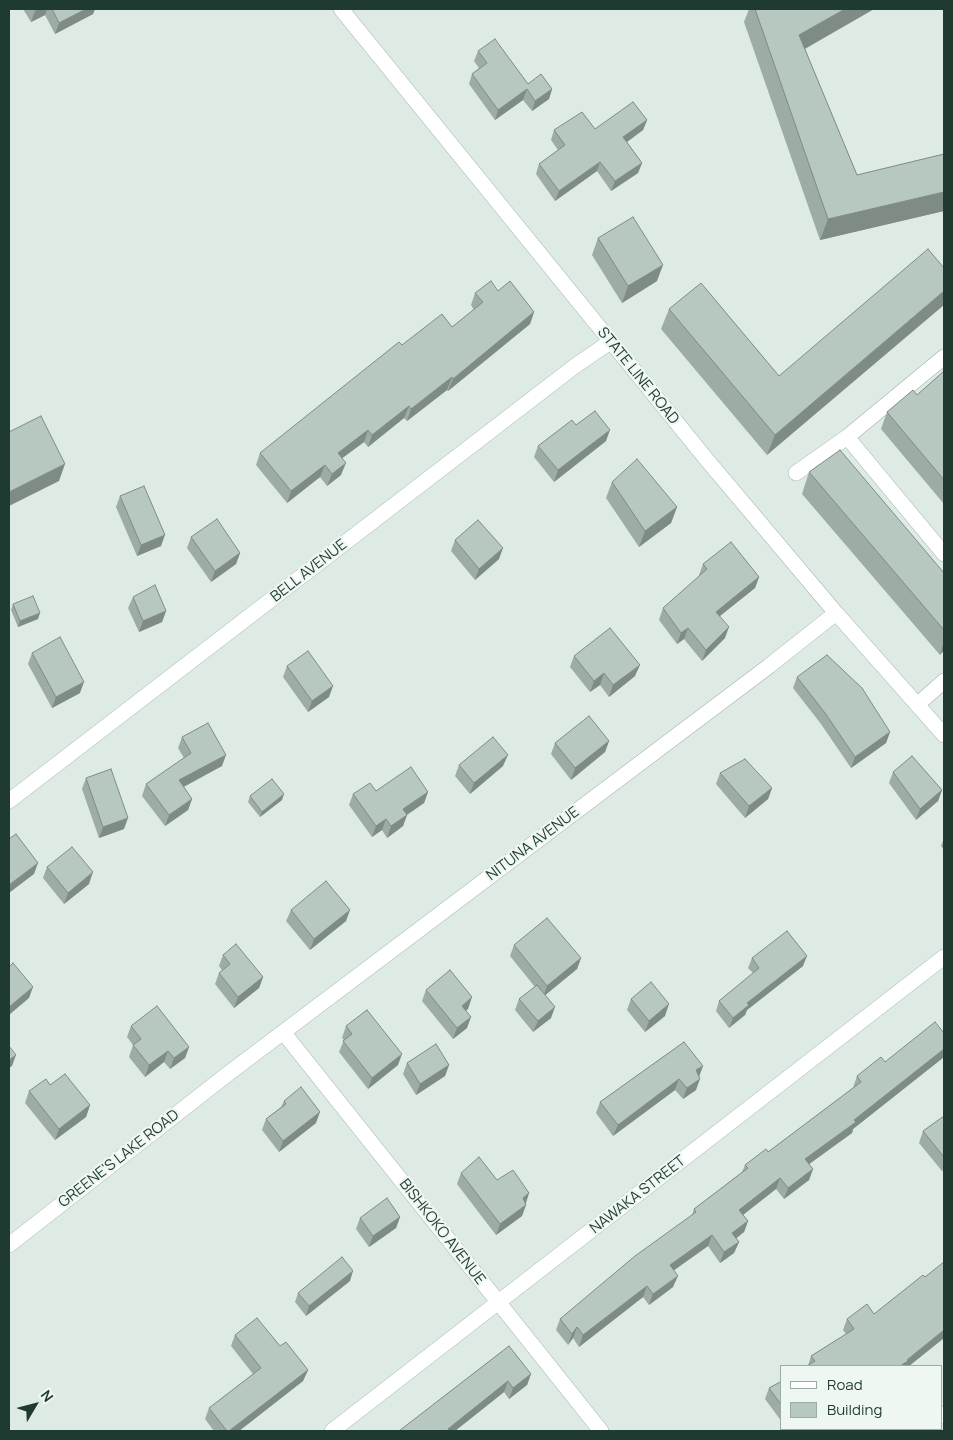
<!DOCTYPE html>
<html>
<head>
<meta charset="utf-8">
<style>
  body { margin:0 }
  #map { position:relative; width:953px; height:1440px; overflow:hidden; background:#deeae4; font-family:Manrope,sans-serif }
  canvas { display:block }
  .frame { position:absolute; inset:0; border:10px solid #1f3b31; pointer-events:none }
  .legend { position:absolute; left:780px; top:1365px; width:162px; height:65px; box-sizing:border-box; background:#eef7f2; border:1px solid #9baca5; margin:0; padding:6px 9px; list-style:none; font-size:15px; color:#1f3b31 }
  .legend li { display:flex; align-items:center; gap:10px; height:25px }
  .legend b { width:25px; border:1px solid #9baca5 }
  .north { position:absolute; left:10px; top:1380px; width:50px; height:50px; -webkit-text-stroke:4px #eef7f2; paint-order:stroke; rotate:53deg; font-size:14px; font-weight:700; line-height:20px; text-align:center; color:#1f3b31 }
  .north::after { content:''; display:block; margin:auto; width:18px; height:22px; background:#1f3b31; clip-path:polygon(50% 0,100% 100%,50% 72%,0 100%) }
</style>
</head>
<body>
<div id="map">
<canvas width="953" height="1440"></canvas>
<div class="frame"></div>
<ul class="legend">
<li><b style="height:6px;background:#fff"></b>Road</li>
<li><b style="height:14px;background:#b6c8bf"></b>Building</li>
</ul>
<div class="north">N</div>
</div>
<script>
const g = document.querySelector('canvas').getContext('2d');
g.lineJoin = 'round';
function toPath(rows) {
  const path = new Path2D();
  for (const r of rows) {
    path.moveTo(r[0], r[1]);
    for (let i = 2; i < r.length; i += 2) path.lineTo(r[i], r[i + 1]);
  }
  return path;
}
function strokePath(path, color, width, dash) {
  g.strokeStyle = color;
  g.lineWidth = width;
  g.lineCap = dash ? 'butt' : 'round';
  g.setLineDash(dash || []);
  g.stroke(path);
}
function fillPath(path, color) {
  g.fillStyle = color;
  g.fill(path, 'evenodd');
}
function drawText(font, color, halo, rows, align = 'center') {
  g.font = font + ' Manrope,sans-serif';
  g.lineWidth = 4.5;
  g.setLineDash([]);
  g.textBaseline = 'middle';
  g.strokeStyle = halo;
  g.fillStyle = color;
  for (const [text, x, y, turn = 0] of rows) {
    g.save();
    g.translate(x, y);
    g.rotate((+turn || 0) * Math.PI / 180);
    g.textAlign = isNaN(turn) ? turn : align;
    if (halo) g.strokeText(text, 0, 0);
    g.fillText(text, 0, 0);
    g.restore();
  }
}
const minor = toPath([
  [847,437,944,554],
  [796,473,847,437,944,357],
  [918,704,944,681],
  [9,801,575,366,610,342],
  [283,1032,601,1431],
  [9,1245,229,1073,769,666,836,613],
  [942,1416,944,1414],
  [332,1431,944,957],
  [922,1431,925,1429]
]);
const tertiary = toPath([
  [341,9,707,460,836,613,944,735]
]);
strokePath(minor, '#a1b2ab', 16);
strokePath(tertiary, '#a1b2ab', 16);
strokePath(minor, '#fff', 15);
strokePath(tertiary, '#fff', 15);
fillPath(toPath([
  [23,9,95,9,93,14,55,34,45,15,31,22],
  [749,9,874,9,805,49,857,175,944,154,944,211,820,240,744,22],
  [478,51,528,84,552,89,549,99,532,111,523,100,495,120,469,84,472,74,479,68,474,61],
  [647,120,643,130,627,142,642,163,638,173,611,191,597,171,555,201,536,174,539,164,558,150,551,140,554,130,595,129],
  [598,238,657,281,622,303,592,255],
  [944,268,767,455,661,329,669,309,779,376],
  [498,291,534,312,530,324,448,391,447,390,407,421,404,418,368,447,364,442,342,458,341,475,327,486,320,477,287,503,256,465,260,453,402,345,452,327,474,310,471,305,475,293],
  [944,371,944,504,881,429,887,412,917,395],
  [576,425,606,441,554,482,534,457,538,446],
  [809,472,944,573,944,650,940,655,802,494],
  [612,482,677,507,671,523,639,547,606,498],
  [120,496,161,546,137,556,116,507],
  [191,537,240,553,236,564,211,582,187,548],
  [455,540,499,559,475,580,451,551],
  [703,564,759,577,755,588,720,616,725,638,702,661,684,639,677,644,659,620,663,608,700,576,699,575],
  [133,597,166,611,162,622,139,632,128,608],
  [13,604,38,619,18,627,11,610],
  [32,653,80,693,52,708,28,664],
  [574,656,635,676,609,697,600,685,590,692,570,667],
  [287,666,329,697,308,712,283,677],
  [797,677,890,732,886,743,851,768,821,724,793,688],
  [182,737,222,766,184,787,192,799,188,810,165,826,142,796,146,784,184,758,178,748],
  [609,741,605,752,571,780,551,754,555,743],
  [459,765,503,766,470,794,455,776],
  [893,772,942,790,938,801,916,820,889,783],
  [720,773,772,788,768,799,745,818,716,784],
  [86,778,124,829,99,838,82,789],
  [376,791,428,792,424,803,407,815,403,826,387,838,382,830,372,837,349,805,353,794],
  [250,796,282,800,260,817,248,802],
  [944,838,944,850,941,846],
  [47,867,89,884,64,904,43,878],
  [291,910,346,921,310,950,286,921],
  [514,945,581,958,577,969,545,995,551,1018,533,1032,515,1010,519,999,535,987,510,956],
  [223,955,263,977,259,988,234,1008,215,984,219,973,222,970,219,966],
  [752,958,803,966,747,1010,745,1015,729,1028,716,1011,719,1001,753,973,748,968],
  [426,990,468,1009,466,1010,467,1028,453,1039,422,1001],
  [631,999,665,1016,645,1032,627,1010],
  [131,1026,189,1047,185,1058,170,1069,164,1062,145,1077,129,1057,133,1045,127,1037],
  [346,1026,398,1065,368,1089,339,1052,344,1040,342,1038],
  [944,1033,944,1057,853,1129,852,1133,809,1164,813,1169,809,1180,784,1199,776,1189,743,1215,748,1221,744,1232,736,1238,739,1242,734,1253,720,1263,708,1246,674,1270,673,1287,649,1305,643,1297,579,1347,573,1338,568,1345,556,1330,560,1319,692,1215,694,1209,742,1172,745,1165,768,1152,853,1088,857,1076,885,1062],
  [684,1042,699,1076,696,1090,683,1099,675,1090,613,1136,596,1113,600,1102],
  [407,1063,449,1065,445,1076,416,1095,403,1074],
  [50,1085,90,1105,86,1117,55,1140,25,1103,29,1091],
  [284,1101,316,1123,279,1152,262,1130,266,1119,281,1107],
  [944,1116,944,1170,942,1171,919,1143,923,1131],
  [461,1173,497,1180,529,1193,522,1216,496,1235,457,1184],
  [400,1217,396,1228,369,1247,356,1229,360,1218],
  [944,1262,944,1338,909,1366,807,1366,808,1366,811,1356,846,1334,843,1330,847,1319,874,1314,925,1277],
  [350,1281,306,1316,295,1302,298,1293],
  [235,1335,280,1346,308,1370,303,1381,239,1431,214,1431,205,1419,209,1408,253,1374,231,1346],
  [509,1346,531,1374,527,1385,509,1399,504,1392,455,1431,399,1431],
  [782,1381,782,1422,765,1399,769,1388],
  [787,1429,827,1429,823,1431,788,1431]
]), '#9daca4');
fillPath(toPath([
  [39,9,47,9,45,15,31,22,35,11],
  [86,9,95,9,93,14,55,34,59,23],
  [845,9,874,9,792,56,799,35],
  [527,89,523,100,495,120,498,110],
  [552,89,549,99,532,111,535,101],
  [647,120,643,130,620,147,623,137],
  [600,162,597,171,555,201,559,191],
  [642,163,638,173,611,191,615,181],
  [944,192,944,211,820,240,828,219],
  [663,265,657,281,622,303,628,286],
  [944,291,944,305,767,455,775,435],
  [534,312,530,324,448,391,453,379],
  [452,377,447,390,407,421,411,409],
  [409,406,404,418,368,447,372,435],
  [368,430,364,442,333,465,338,453],
  [610,430,606,441,554,482,558,470],
  [346,463,341,475,327,486,332,474],
  [65,464,59,481,9,506,9,492],
  [325,465,320,477,287,503,291,491],
  [677,507,671,523,639,547,645,531],
  [165,535,161,546,137,556,141,545],
  [503,548,499,559,475,580,479,569],
  [240,553,236,564,211,582,215,571],
  [759,577,755,588,711,623,716,612],
  [166,611,162,622,139,632,143,621],
  [40,613,38,619,18,627,20,621],
  [729,627,725,638,702,661,706,650],
  [688,628,684,639,677,644,681,633],
  [944,641,944,650,940,655],
  [640,665,635,676,609,697,613,685],
  [604,673,600,685,590,692,594,681],
  [84,682,80,693,52,708,56,697],
  [333,686,329,697,308,712,312,701],
  [890,732,886,743,851,768,855,757],
  [609,741,605,752,571,780,575,768],
  [226,755,222,766,175,791,179,780],
  [508,755,503,766,470,794,474,783],
  [772,788,768,799,745,818,749,806],
  [942,790,938,801,916,820,920,809],
  [428,792,424,803,399,820,403,809],
  [284,794,282,800,260,817,262,812],
  [192,799,188,810,165,826,169,815],
  [407,815,403,826,387,838,391,826],
  [128,818,124,829,99,838,103,827],
  [386,819,382,830,372,837,376,826],
  [38,863,34,874,9,893,9,885],
  [93,872,89,884,64,904,68,893],
  [350,910,346,921,310,950,314,939],
  [807,956,803,966,747,1010,745,1015,729,1028,733,1018,747,1003],
  [581,958,577,969,543,997,547,986],
  [263,977,259,988,234,1008,238,997],
  [33,987,29,998,9,1015,9,1007],
  [472,997,468,1009,458,1017,462,1006],
  [669,1004,665,1016,645,1032,649,1021],
  [555,1007,551,1018,533,1032,538,1021],
  [471,1017,467,1028,453,1039,457,1028],
  [189,1047,185,1058,170,1069,174,1058],
  [944,1049,944,1057,853,1129,852,1133,801,1170,805,1159],
  [168,1051,164,1062,145,1077,149,1065],
  [402,1054,398,1065,368,1089,372,1078],
  [16,1055,12,1066,9,1068,9,1060],
  [449,1065,445,1076,416,1095,420,1084],
  [703,1066,699,1077,696,1070],
  [679,1079,675,1090,613,1136,618,1125],
  [700,1079,696,1090,683,1099,687,1088],
  [90,1105,86,1117,55,1140,59,1129],
  [320,1112,316,1123,279,1152,283,1141],
  [813,1169,809,1180,784,1199,788,1188],
  [780,1178,776,1189,735,1221,739,1210],
  [529,1193,525,1205,523,1198],
  [526,1205,522,1216,496,1235,500,1224],
  [400,1217,396,1228,369,1247,373,1236],
  [748,1221,744,1232,728,1245,732,1233],
  [712,1235,708,1246,666,1276,670,1265],
  [739,1242,734,1253,720,1263,724,1252],
  [353,1271,350,1281,306,1316,309,1306],
  [678,1276,673,1287,649,1305,653,1294],
  [647,1286,643,1297,579,1347,583,1335],
  [577,1327,573,1338,568,1345,572,1334],
  [944,1330,944,1338,909,1366,900,1366,907,1360],
  [308,1370,303,1381,239,1431,229,1431],
  [531,1374,527,1385,509,1399,513,1388],
  [508,1381,504,1392,455,1431,447,1431,448,1429],
  [815,1429,827,1429,823,1431,812,1431]
]), '#7f8c86');
const building = toPath([
  [52,9,86,9,59,23,52,9],
  [755,9,845,9,799,35,857,175,944,154,944,192,828,219,755,9],
  [495,39,528,84,541,74,552,89,535,101,527,89,498,110,472,74,487,63,478,51,495,39],
  [633,102,647,120,623,137,642,163,615,181,600,162,559,191,539,164,565,145,554,130,582,112,595,129,633,102],
  [633,217,663,265,628,286,598,238,633,217],
  [928,249,944,268,944,291,775,435,669,309,701,283,779,376,928,249],
  [491,281,498,291,510,281,534,312,453,379,452,377,411,409,409,406,372,435,368,430,338,453,346,463,332,474,325,465,291,491,260,453,399,342,402,345,442,314,452,327,483,302,475,293,491,281],
  [944,371,944,480,887,412,913,390,917,395,944,371],
  [595,411,610,430,558,470,538,446,572,420,576,425,595,411],
  [41,416,65,464,9,492,9,432,41,416],
  [840,450,944,573,944,630,809,472,840,450],
  [637,459,677,507,645,531,612,482,637,459],
  [144,486,165,535,141,545,120,496,144,486],
  [217,519,240,553,215,571,191,537,217,519],
  [478,520,503,548,479,569,455,540,478,520],
  [731,542,759,577,716,612,729,627,706,650,688,628,681,633,663,608,707,569,703,564,731,542],
  [155,585,166,611,143,621,133,597,155,585],
  [33,596,40,613,20,621,13,604,33,596],
  [610,628,640,665,613,685,604,673,594,681,574,656,610,628],
  [60,637,84,682,56,697,32,653,60,637],
  [308,651,333,686,312,701,287,666,308,651],
  [827,655,862,688,890,732,855,757,825,713,797,677,827,655],
  [589,716,609,741,575,768,555,743,589,716],
  [208,723,226,755,179,780,192,799,169,815,146,784,191,753,182,737,208,723],
  [493,737,508,755,474,783,459,765,493,737],
  [912,756,942,790,920,809,893,772,912,756],
  [745,759,772,788,749,806,720,773,745,759],
  [411,767,428,792,403,809,407,815,391,826,386,819,376,826,353,794,370,783,376,791,411,767],
  [111,769,128,818,103,827,86,778,111,769],
  [272,779,284,794,262,812,250,796,272,779],
  [16,834,38,863,9,885,9,839,16,834],
  [72,847,93,872,68,893,47,867,72,847],
  [326,881,350,910,314,939,291,910,326,881],
  [547,918,581,958,547,986,514,945,547,918],
  [787,931,807,956,747,1003,749,1005,733,1018,719,1001,759,968,752,958,787,931],
  [236,944,263,977,238,997,219,973,230,964,223,955,236,944],
  [13,963,33,987,9,1007,9,967,13,963],
  [450,970,472,997,462,1006,471,1017,457,1028,426,990,450,970],
  [651,982,669,1004,649,1021,631,999,651,982],
  [537,985,555,1007,538,1021,519,999,537,985],
  [157,1006,189,1047,174,1058,168,1051,149,1065,133,1045,141,1039,131,1026,157,1006],
  [367,1010,402,1054,372,1078,343,1041,352,1034,346,1026,367,1010],
  [935,1022,944,1033,944,1049,854,1120,856,1122,805,1159,813,1169,788,1188,780,1178,739,1210,748,1221,732,1233,739,1242,724,1252,712,1235,670,1265,678,1276,653,1294,647,1286,583,1335,577,1327,572,1334,560,1319,635,1256,696,1212,694,1209,748,1168,745,1165,766,1149,768,1152,861,1082,857,1076,881,1057,885,1062,935,1022],
  [684,1042,703,1066,696,1070,700,1079,687,1088,679,1079,618,1125,600,1102,684,1042],
  [436,1044,449,1065,420,1084,407,1063,436,1044],
  [9,1046,16,1055,9,1060,9,1046],
  [65,1074,90,1105,59,1129,29,1091,46,1079,50,1085,65,1074],
  [301,1087,320,1112,283,1141,266,1119,286,1104,284,1101,301,1087],
  [944,1116,944,1157,923,1131,944,1116],
  [479,1157,497,1180,513,1170,529,1193,523,1198,526,1205,500,1224,461,1173,479,1157],
  [387,1198,400,1217,373,1236,360,1218,387,1198],
  [342,1257,353,1271,309,1306,298,1293,342,1257],
  [944,1262,944,1330,907,1360,908,1361,900,1366,807,1366,815,1361,811,1356,854,1329,847,1319,867,1304,874,1314,923,1275,925,1277,944,1262],
  [257,1318,280,1346,286,1342,308,1370,229,1431,227,1431,209,1408,261,1368,235,1335,257,1318],
  [509,1346,531,1374,513,1388,508,1381,448,1429,449,1431,399,1431,509,1346],
  [782,1381,782,1406,769,1388,782,1381],
  [799,1429,815,1429,812,1431,801,1431,799,1429]
]);
fillPath(building, '#b6c8bf');
strokePath(building, '#7f8c86', 1);
drawText('15px', '#1f3b31', '#eef7f2', [
  ["STATE LINE ROAD",638,376,51],
  ["BELL AVENUE",309,571,-38],
  ["NITUNA AVENUE",533,844,-37],
  ["GREENE'S LAKE ROAD",119,1159,-38],
  ["NAWAKA STREET",638,1195,-38],
  ["BISHKOKO AVENUE",442,1232,52]
]);
</script>
</body>
</html>
